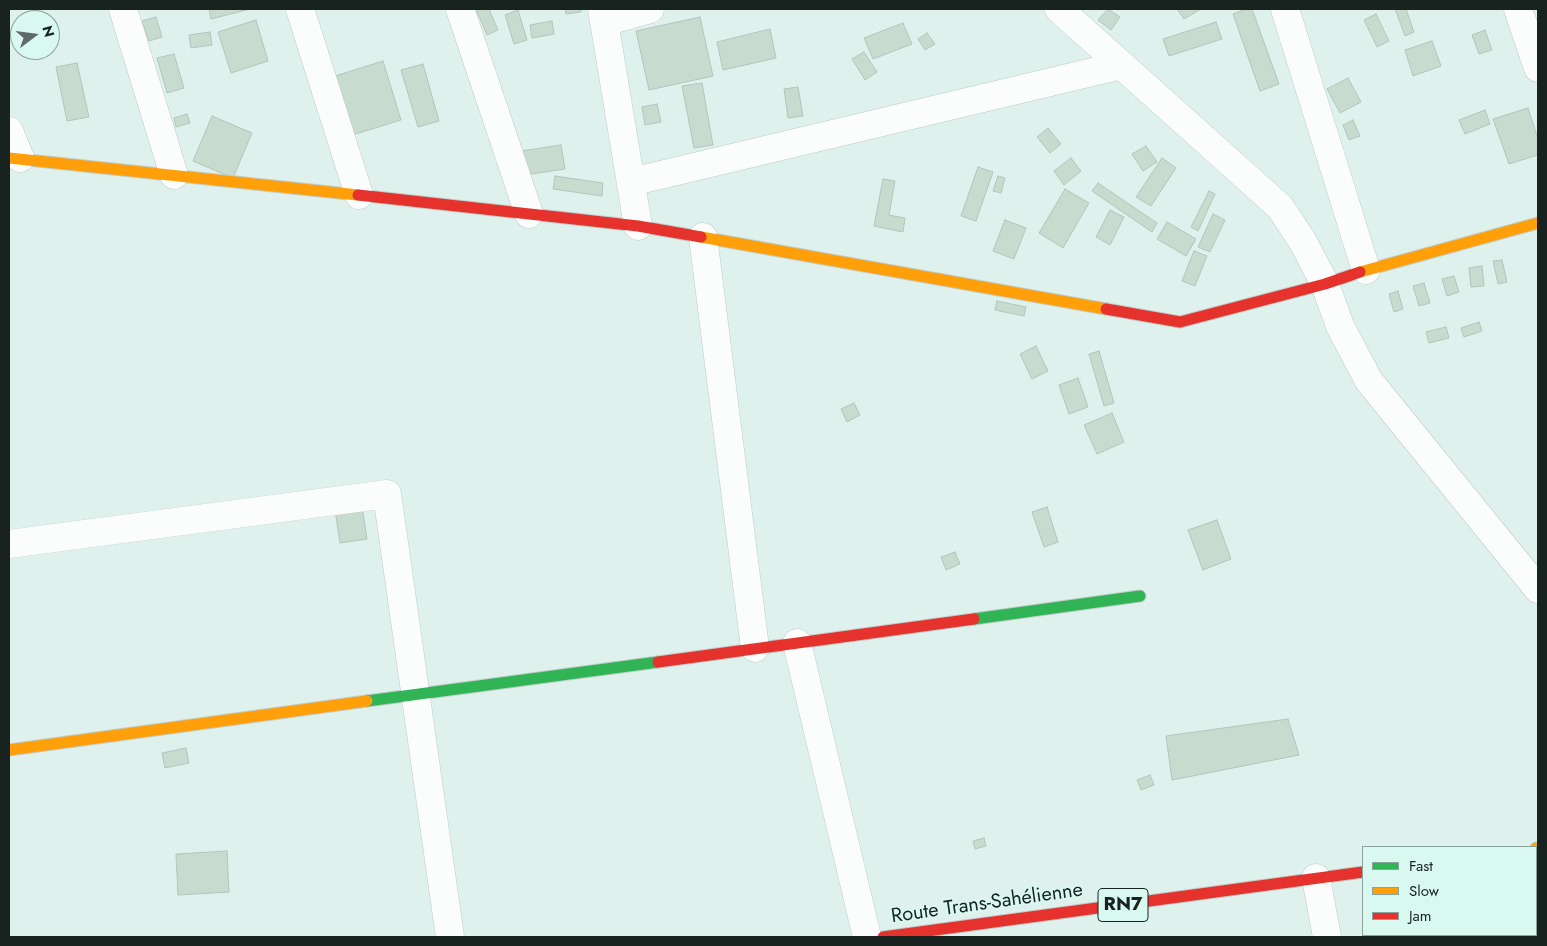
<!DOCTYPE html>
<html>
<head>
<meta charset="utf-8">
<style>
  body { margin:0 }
  #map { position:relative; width:1547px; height:946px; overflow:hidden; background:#dff1ec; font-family:Jost,sans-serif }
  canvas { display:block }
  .frame { position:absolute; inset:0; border:10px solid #182320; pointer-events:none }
  .legend { position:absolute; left:1362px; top:846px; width:175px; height:90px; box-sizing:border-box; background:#d8f8f0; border:1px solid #8ba39d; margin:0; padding:6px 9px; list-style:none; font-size:15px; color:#182320 }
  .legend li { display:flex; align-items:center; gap:10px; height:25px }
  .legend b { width:25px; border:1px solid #8ba39d }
  .north { position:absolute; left:10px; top:10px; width:50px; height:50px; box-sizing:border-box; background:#d8f8f0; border:1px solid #8ba39d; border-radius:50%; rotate:75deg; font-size:14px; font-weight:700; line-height:20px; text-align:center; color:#182320 }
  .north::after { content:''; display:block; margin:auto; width:18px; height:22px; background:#5e6b67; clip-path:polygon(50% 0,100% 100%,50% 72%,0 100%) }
</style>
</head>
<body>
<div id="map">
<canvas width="1547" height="946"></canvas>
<div class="frame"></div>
<ul class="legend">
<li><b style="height:6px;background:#30b455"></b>Fast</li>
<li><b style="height:6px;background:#ff9f0a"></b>Slow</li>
<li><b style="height:6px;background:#e5322d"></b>Jam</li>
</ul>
<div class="north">N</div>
</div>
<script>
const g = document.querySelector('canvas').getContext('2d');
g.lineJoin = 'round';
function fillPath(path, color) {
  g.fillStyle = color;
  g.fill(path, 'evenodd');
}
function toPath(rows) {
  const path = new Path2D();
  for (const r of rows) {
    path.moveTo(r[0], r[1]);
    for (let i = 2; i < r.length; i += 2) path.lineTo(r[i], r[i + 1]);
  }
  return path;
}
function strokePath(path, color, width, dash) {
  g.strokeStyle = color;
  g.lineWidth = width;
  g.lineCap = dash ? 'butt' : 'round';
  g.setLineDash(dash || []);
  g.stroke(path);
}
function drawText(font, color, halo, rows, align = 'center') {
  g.font = font + ' Jost,sans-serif';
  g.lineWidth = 4;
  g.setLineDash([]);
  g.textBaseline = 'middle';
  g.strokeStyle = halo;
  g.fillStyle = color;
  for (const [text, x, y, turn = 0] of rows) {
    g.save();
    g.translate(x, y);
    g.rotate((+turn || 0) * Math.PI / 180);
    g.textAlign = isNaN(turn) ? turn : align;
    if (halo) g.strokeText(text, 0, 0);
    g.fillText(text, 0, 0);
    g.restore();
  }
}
const building = toPath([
  [209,9,250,9,211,19,209,9],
  [476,9,489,9,498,30,487,35,476,9],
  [565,9,581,9,581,12,566,14,565,9],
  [1108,9,1120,17,1111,30,1098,20,1108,9],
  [1177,9,1201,9,1184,19,1177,9],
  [1246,9,1252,9,1279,84,1260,91,1233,14,1246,9],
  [1395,9,1406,9,1414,32,1405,36,1395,9],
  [518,10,527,40,514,44,505,15,518,10],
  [1376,14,1389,41,1377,47,1364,20,1376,14],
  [156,17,162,37,149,41,142,21,156,17],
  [700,17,713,76,649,90,636,31,700,17],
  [256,20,268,61,231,73,218,32,256,20],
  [552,21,554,34,532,38,530,25,552,21],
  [1216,22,1222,39,1169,56,1163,39,1216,22],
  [903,23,912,44,873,59,864,38,903,23],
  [770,29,776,58,723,70,717,42,770,29],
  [1485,30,1492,50,1479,54,1472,35,1485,30],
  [210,32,212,45,191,48,189,35,210,32],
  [927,33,935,44,925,50,918,39,927,33],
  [1432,41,1441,66,1413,76,1405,50,1432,41],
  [864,52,877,72,865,80,852,59,864,52],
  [174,54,184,88,167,93,157,58,174,54],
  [383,61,401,120,349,136,332,77,383,61],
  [77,63,89,117,67,121,56,67,77,63],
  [423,64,439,121,418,127,401,70,423,64],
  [1348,78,1361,102,1340,113,1327,89,1348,78],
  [702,83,713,145,694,148,682,86,702,83],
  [798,87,803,116,788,118,784,89,798,87],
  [657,104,661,122,645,125,642,107,657,104],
  [1528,108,1538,139,1538,155,1509,164,1493,119,1528,108],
  [1485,110,1490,124,1465,134,1459,120,1485,110],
  [187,114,190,123,176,127,174,118,187,114],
  [212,116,252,133,233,178,193,161,212,116],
  [1353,120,1360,136,1349,140,1343,125,1353,120],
  [1048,128,1061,144,1050,153,1037,137,1048,128],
  [561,145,565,169,525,175,521,151,561,145],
  [1146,146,1157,162,1143,171,1132,154,1146,146],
  [1071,158,1081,171,1064,185,1054,171,1071,158],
  [1162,158,1176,168,1151,206,1136,197,1162,158],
  [978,167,993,172,976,221,961,216,978,167],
  [555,176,603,183,602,196,553,189,555,176],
  [998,176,1005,178,1001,193,993,191,998,176],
  [883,179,895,181,889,215,905,218,903,232,874,226,883,179],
  [1098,183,1157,223,1152,232,1092,191,1098,183],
  [1065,189,1089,203,1063,248,1039,233,1065,189],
  [1209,191,1215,194,1198,231,1191,227,1209,191],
  [1110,210,1124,217,1110,245,1096,237,1110,210],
  [1213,214,1225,220,1210,252,1198,247,1213,214],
  [1005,220,1026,228,1014,259,993,251,1005,220],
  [1167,222,1196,239,1186,256,1157,239,1167,222],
  [1194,251,1207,256,1195,286,1182,281,1194,251],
  [1502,260,1507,282,1498,284,1493,261,1502,260],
  [1482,266,1484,286,1471,287,1469,268,1482,266],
  [1454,276,1459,292,1447,296,1442,279,1454,276],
  [1424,283,1430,303,1419,306,1413,286,1424,283],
  [1398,291,1403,309,1394,312,1389,294,1398,291],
  [997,301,1026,307,1024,316,995,310,997,301],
  [1479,322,1482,331,1464,337,1461,328,1479,322],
  [1446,327,1449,338,1429,343,1426,332,1446,327],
  [1036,346,1048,371,1032,379,1020,354,1036,346],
  [1099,351,1114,403,1104,406,1089,354,1099,351],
  [1078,378,1088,407,1069,414,1059,385,1078,378],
  [854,403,860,415,847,422,841,409,854,403],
  [1112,413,1124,442,1097,454,1084,425,1112,413],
  [362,506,367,539,340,543,335,510,362,506],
  [1047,507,1058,542,1044,547,1032,512,1047,507],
  [1217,520,1231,559,1203,570,1188,530,1217,520],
  [955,552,960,564,946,570,941,557,955,552],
  [1288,719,1299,755,1172,780,1166,736,1288,719],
  [186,748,189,763,165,768,162,753,186,748],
  [1150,775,1154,785,1141,790,1137,780,1150,775],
  [984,838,986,846,975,849,973,841,984,838],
  [227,851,229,892,178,895,176,854,227,851]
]);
fillPath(building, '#c7dccf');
strokePath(building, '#b7c2bd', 1);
const street = toPath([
  [123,9,174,175],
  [300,9,359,195],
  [460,9,529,214],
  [602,9,638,226],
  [1059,9,1280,207,1303,242,1325,284,1340,326,1369,381,1538,589],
  [1285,9,1366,270],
  [1518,9,1538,68],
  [604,22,650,9],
  [9,131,20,158],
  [631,182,1122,65],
  [703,237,755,648],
  [9,544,387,494,450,937],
  [797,643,867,937],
  [1316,878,1327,937]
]);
const fast = toPath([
  [974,619,1140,596],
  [367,701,658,662]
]);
const slow = toPath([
  [9,158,358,195],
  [701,237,1106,309],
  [1360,272,1538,223],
  [9,750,367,701],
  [1536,848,1538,848]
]);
const jam = toPath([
  [358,195,638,226,701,237],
  [1106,309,1180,322,1325,284,1360,272],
  [658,662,974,619],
  [883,937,1363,872]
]);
strokePath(street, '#bfccc9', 29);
strokePath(fast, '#bfccc9', 13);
strokePath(slow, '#bfccc9', 13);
strokePath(jam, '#bfccc9', 13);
strokePath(street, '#fafdfc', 28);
strokePath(fast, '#30b455', 11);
strokePath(slow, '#ff9f0a', 11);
strokePath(jam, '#e5322d', 11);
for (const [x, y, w] of [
  [1123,905,50]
]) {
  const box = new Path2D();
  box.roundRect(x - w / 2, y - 16.5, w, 33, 4);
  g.fillStyle = '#d8f8f0';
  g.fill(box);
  strokePath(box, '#182320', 1);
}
drawText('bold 19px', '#182320', null, [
  ["RN7",1123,905]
]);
drawText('20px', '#182320', '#d8f8f0', [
  ["Route Trans-Sahélienne",987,904,-8]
]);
</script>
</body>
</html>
